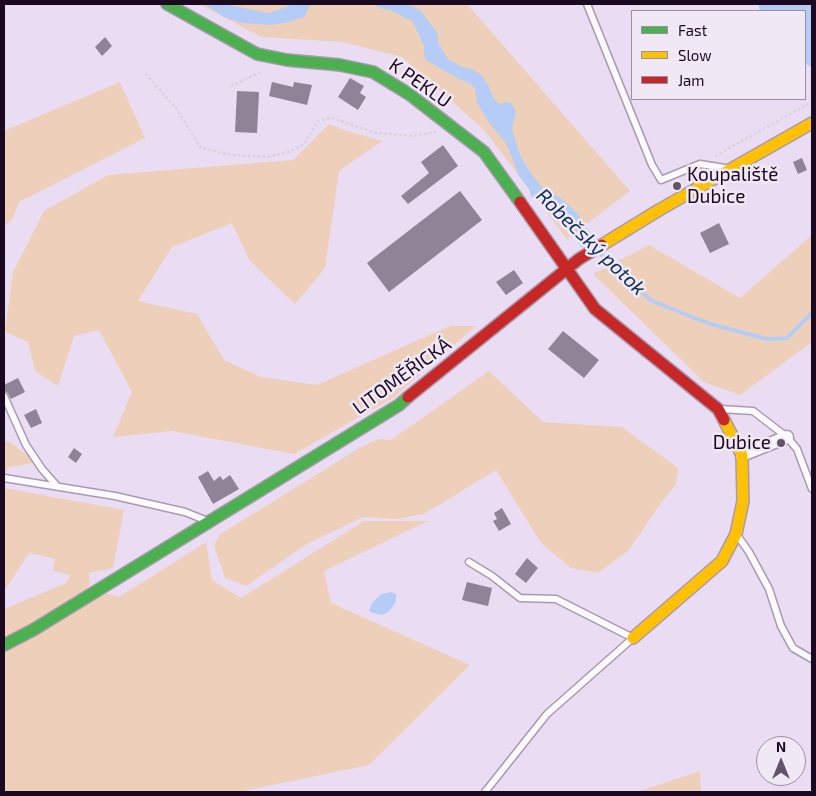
<!DOCTYPE html>
<html>
<head>
<meta charset="utf-8">
<style>
  body { margin:0 }
  #map { position:relative; width:816px; height:796px; overflow:hidden; background:#eadcf2; font-family:"Exo 2",sans-serif }
  canvas { display:block }
  .frame { position:absolute; inset:0; border:5px solid #1a0921; pointer-events:none }
  .legend { position:absolute; left:631px; top:10px; width:175px; height:90px; box-sizing:border-box; background:#f1e8f6; border:1px solid #9b8fa1; margin:0; padding:6px 9px; list-style:none; font-size:15px; color:#1a0921 }
  .legend li { display:flex; align-items:center; gap:10px; height:25px }
  .legend b { width:25px; border:1px solid #9b8fa1 }
  .north { position:absolute; left:756px; top:736px; width:50px; height:50px; box-sizing:border-box; background:#f1e8f6; border:1px solid #9b8fa1; border-radius:50%; rotate:0deg; font-size:14px; font-weight:700; line-height:20px; text-align:center; color:#1a0921 }
  .north::after { content:''; display:block; margin:auto; width:18px; height:22px; background:#63536a; clip-path:polygon(50% 0,100% 100%,50% 72%,0 100%) }
</style>
</head>
<body>
<div id="map">
<canvas width="816" height="796"></canvas>
<div class="frame"></div>
<ul class="legend">
<li><b style="height:6px;background:#4caf50"></b>Fast</li>
<li><b style="height:6px;background:#ffc107"></b>Slow</li>
<li><b style="height:6px;background:#c62828"></b>Jam</li>
</ul>
<div class="north">N</div>
</div>
<script>
const g = document.querySelector('canvas').getContext('2d');
g.lineJoin = 'round';
function fillPath(path, color) {
  g.fillStyle = color;
  g.fill(path, 'evenodd');
}
function toPath(rows) {
  const path = new Path2D();
  for (const r of rows) {
    path.moveTo(r[0], r[1]);
    for (let i = 2; i < r.length; i += 2) path.lineTo(r[i], r[i + 1]);
  }
  return path;
}
function strokePath(path, color, width, dash) {
  g.strokeStyle = color;
  g.lineWidth = width;
  g.lineCap = dash ? 'butt' : 'round';
  g.setLineDash(dash || []);
  g.stroke(path);
}
function drawText(font, color, halo, rows, align = 'center') {
  g.font = font + ' "Exo 2",sans-serif';
  g.lineWidth = 5;
  g.setLineDash([]);
  g.textBaseline = 'middle';
  g.strokeStyle = halo;
  g.fillStyle = color;
  for (const [text, x, y, turn = 0] of rows) {
    g.save();
    g.translate(x, y);
    g.rotate((+turn || 0) * Math.PI / 180);
    g.textAlign = isNaN(turn) ? turn : align;
    if (halo) g.strokeText(text, 0, 0);
    g.fillText(text, 0, 0);
    g.restore();
  }
}
fillPath(toPath([
  [199,4,467,4,630,191,567,239,484,130,402,57,343,42,261,37],
  [120,82,145,138,19,202,13,218,4,227,4,131],
  [329,124,344,130,382,141,339,171,325,268,295,304,250,261,232,223,172,247,138,301,197,314,224,360,261,377,317,385,450,326,476,326,393,398,294,454,172,431,113,437,132,392,99,330,74,336,58,386,35,371,28,342,5,332,13,272,44,211,108,175,293,160],
  [812,235,812,342,740,395,704,382,593,274,649,245,740,298],
  [489,371,543,422,622,427,678,468,676,484,661,503,628,551,598,573,571,568,541,543,496,470,424,514,397,519,363,517,307,544,246,586,225,578,214,546,219,535,361,447,379,439,391,440],
  [9,441,36,462,7,468,4,487,4,442],
  [4,488,124,510,113,568,89,573,90,585,86,588,119,597,206,542,212,580,241,598,364,521,428,521,324,571,331,603,470,665,369,765,239,792,4,792,4,609,66,583,70,575,53,571,55,559,29,553,4,591],
  [700,771,701,792,637,792]
]), '#eed0ba');
fillPath(toPath([
  [204,4,224,4,269,13,286,7,291,4,311,4,304,17,285,23,271,25,241,23,224,17],
  [362,4,408,4,421,11,438,34,438,43,448,59,462,67,472,69,480,74,488,84,492,95,496,101,500,104,506,102,512,104,516,111,512,129,520,155,530,172,543,189,552,192,563,200,577,213,586,228,596,239,582,248,570,230,543,202,534,199,531,196,529,189,519,176,506,143,490,124,477,103,475,88,467,82,459,79,426,60,424,56,424,46,413,22,390,10,383,9,374,5],
  [758,4,812,4,812,67,805,64,805,11,760,11],
  [391,592,396,594,396,602,389,611,382,615,373,613,369,611,372,603,381,594]
]), '#b5cdf6');
strokePath(toPath([
  [600,253,610,265,652,301,710,324,767,339,787,338,812,313]
]), '#b5cdf6', 4);
fillPath(toPath([
  [105,37,112,46,102,56,95,47],
  [350,78,364,86,360,93,366,97,358,110,338,97],
  [272,82,293,87,294,82,312,85,307,105,269,96],
  [237,91,259,92,257,133,235,132],
  [443,145,458,166,408,204,401,196,429,173,421,162],
  [802,158,807,170,798,174,793,162],
  [460,191,482,220,389,292,367,263],
  [719,223,729,244,710,253,700,233],
  [514,270,523,283,506,295,496,282],
  [563,331,599,360,584,378,548,349],
  [18,378,25,392,11,399,7,392,4,391,4,385],
  [36,409,42,423,31,428,24,415],
  [74,448,82,454,76,463,68,457],
  [208,471,214,481,220,476,223,480,230,475,239,489,213,504,198,477],
  [502,508,511,524,499,531,493,521,497,519,494,513],
  [527,558,538,568,526,583,515,574],
  [467,582,492,588,488,606,462,600]
]), '#908297');
const lane = toPath([
  [587,4,652,165,661,180,700,164,725,168],
  [4,396,26,445,42,469,57,486],
  [720,409,753,411,787,437,797,449,812,489],
  [4,478,115,496,185,512,205,520],
  [737,535,749,552,769,589,781,626,793,648,812,659],
  [469,562,492,576,520,598,556,599,633,638,547,714,485,792]
]);
const street = toPath([
  [742,455,787,437]
]);
const fast = toPath([
  [167,4,257,54,287,60,340,65,373,72,409,94,484,152,520,202],
  [4,645,33,630,399,405,408,397]
]);
const slow = toPath([
  [602,245,659,210,812,123],
  [633,638,722,561,736,534,743,501,742,455,724,420]
]);
const jam = toPath([
  [520,202,595,309,718,409,724,420],
  [408,397,579,259,602,245]
]);
strokePath(lane, '#a99ab0', 9);
strokePath(street, '#a99ab0', 15);
strokePath(fast, '#a99ab0', 14);
strokePath(slow, '#a99ab0', 14);
strokePath(jam, '#a99ab0', 14);
strokePath(toPath([
  [146,74,176,108,201,148,232,155,268,157,288,152,304,144,318,121,332,118,376,133,412,136,436,132],
  [231,86,263,71],
  [715,156,812,102]
]), '#d8d4da', 2.5, [2.5, 2.5]);
strokePath(lane, '#fcfafd', 6);
strokePath(street, '#fcfafd', 12);
strokePath(fast, '#4caf50', 11);
strokePath(slow, '#ffc107', 11);
strokePath(jam, '#c62828', 11);
for (const [x, y, r, color] of [
  [677,186,5,"#63536a"],
  [781,443,5,"#63536a"]
]) {
  const dot = new Path2D();
  dot.arc(x, y, r, 0, 2 * Math.PI);
  g.fillStyle = color;
  g.fill(dot);
  strokePath(dot, '#f1e8f6', 2);
}
drawText('19px', '#1a0921', '#f1e8f6', [
  ["K PEKLU",420,83,35],
  ["LITOMĚŘICKÁ",402,376,-36]
]);
drawText('19px', '#1a0921', '#f1e8f6', [
  ["Koupaliště",687,175],
  ["Dubice",687,197],
  ["Dubice",771,443,"right"]
], 'left');
drawText('italic 20px', '#0c2e55', '#f1e8f6', [
  ["Robečský potok",591,242,44]
]);
</script>
</body>
</html>
